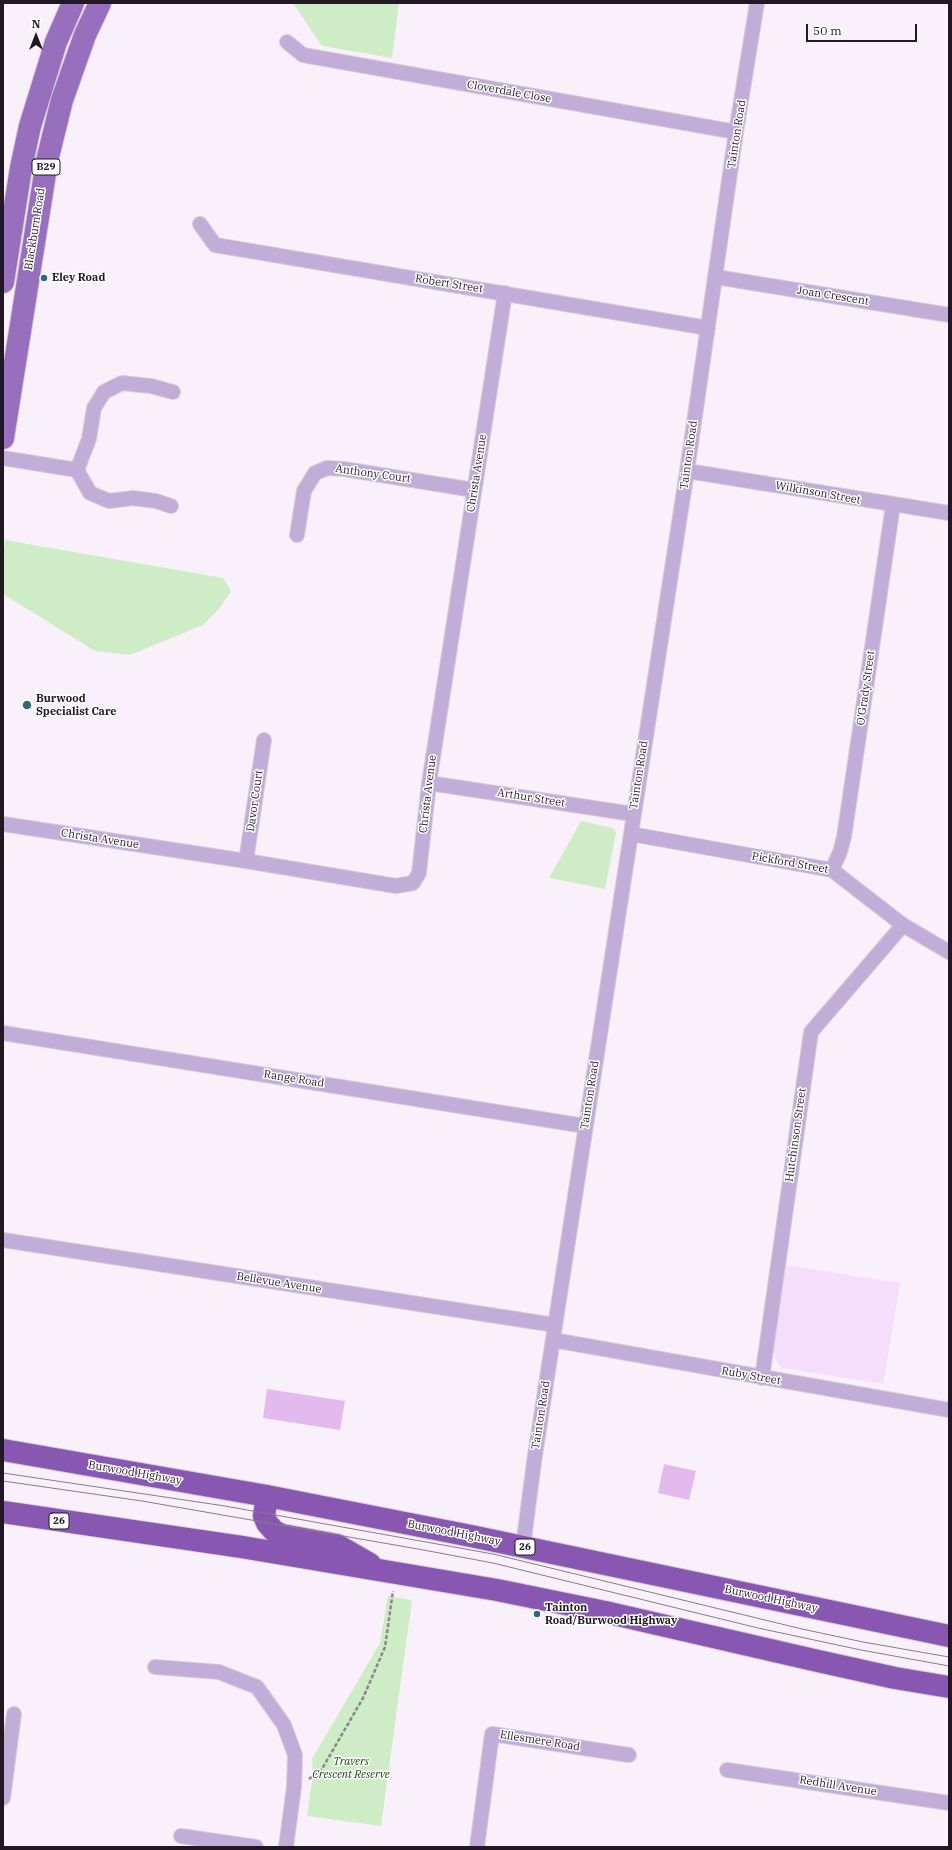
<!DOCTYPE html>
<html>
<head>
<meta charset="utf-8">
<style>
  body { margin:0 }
  #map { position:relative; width:952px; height:1850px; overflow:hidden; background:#faf0fc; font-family:"IBM Plex Serif",serif }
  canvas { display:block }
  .frame { position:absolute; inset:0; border:4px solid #211823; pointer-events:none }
  .north { position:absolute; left:16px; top:16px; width:40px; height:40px; -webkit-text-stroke:3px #fff; paint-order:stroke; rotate:0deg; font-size:11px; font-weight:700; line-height:16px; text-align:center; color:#211823 }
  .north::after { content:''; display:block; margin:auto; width:14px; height:18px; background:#211823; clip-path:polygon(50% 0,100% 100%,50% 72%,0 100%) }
  .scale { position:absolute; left:806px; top:24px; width:111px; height:18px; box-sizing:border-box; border:2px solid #211823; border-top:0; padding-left:5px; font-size:12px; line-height:14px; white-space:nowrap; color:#211823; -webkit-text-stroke:3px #fff; paint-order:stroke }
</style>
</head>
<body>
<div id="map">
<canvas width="952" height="1850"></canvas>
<div class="frame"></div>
<div class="north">N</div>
<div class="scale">50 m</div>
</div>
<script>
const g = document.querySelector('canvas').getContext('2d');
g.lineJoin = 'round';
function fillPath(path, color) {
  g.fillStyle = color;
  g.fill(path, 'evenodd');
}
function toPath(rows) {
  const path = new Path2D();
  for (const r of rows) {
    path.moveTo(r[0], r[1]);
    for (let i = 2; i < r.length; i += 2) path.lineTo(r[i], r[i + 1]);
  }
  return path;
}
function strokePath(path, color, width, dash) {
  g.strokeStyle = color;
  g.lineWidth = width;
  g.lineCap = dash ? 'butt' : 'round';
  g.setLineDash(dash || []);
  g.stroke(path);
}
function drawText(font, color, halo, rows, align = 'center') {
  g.font = font + ' "IBM Plex Serif",serif';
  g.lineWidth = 3;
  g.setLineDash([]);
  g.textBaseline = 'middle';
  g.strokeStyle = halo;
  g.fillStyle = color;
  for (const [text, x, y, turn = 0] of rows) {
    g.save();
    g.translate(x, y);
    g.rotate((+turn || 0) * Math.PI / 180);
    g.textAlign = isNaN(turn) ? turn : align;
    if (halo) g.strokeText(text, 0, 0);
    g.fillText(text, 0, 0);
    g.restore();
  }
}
fillPath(toPath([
  [785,1265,900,1283,883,1384,782,1368,777,1363,773,1348]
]), '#f5ddfc');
fillPath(toPath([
  [293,3,399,3,392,58,322,46],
  [5,540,223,578,231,591,220,608,203,625,130,655,95,651,3,594,3,555],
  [581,821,613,828,616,833,605,889,549,878],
  [388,1596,412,1600,381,1826,307,1816,313,1774,312,1759,380,1643]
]), '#ceedc6');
fillPath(toPath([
  [267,1389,345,1401,340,1430,263,1418],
  [664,1464,696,1471,689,1500,658,1493]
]), '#e3baee');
const street = toPath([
  [287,42,303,55,736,132],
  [200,224,215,245,708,328],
  [716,277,949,315],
  [3,458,77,470],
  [687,471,949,513],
  [171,506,156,501,133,498,109,501,90,493,77,470,89,439,94,408,104,392,122,383,151,386,173,392],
  [297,535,304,491,315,473,327,468,344,469,474,490],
  [429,783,633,814],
  [3,824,246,861,396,886,413,883,419,873,429,783,505,293],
  [631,834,832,870,903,925,949,952],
  [246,861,264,740],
  [832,870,840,852,844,837,893,505],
  [3,1033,585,1126],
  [3,1240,555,1325],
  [553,1340,949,1410],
  [762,1378,811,1032,903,925],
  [523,1547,534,1462,687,471,736,132,757,3],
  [155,1667,219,1672,257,1687,284,1725,295,1755,294,1787,286,1847],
  [727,1770,949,1803],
  [3,1798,14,1714],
  [181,1836,256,1847],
  [477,1847,492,1734,629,1755]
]);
const primary = toPath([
  [3,282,21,168,30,126,56,42,73,3],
  [3,438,47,161,62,100,85,35,100,3]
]);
const highway = toPath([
  [3,1450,267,1496,471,1536,949,1636],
  [267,1496,264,1516,267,1523,274,1531,282,1535,337,1545,370,1564],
  [3,1512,242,1547,497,1590,605,1612,818,1661,895,1678,949,1687]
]);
strokePath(street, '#d7cdd9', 16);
strokePath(primary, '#d7cdd9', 24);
strokePath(highway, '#d7cdd9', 24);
strokePath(toPath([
  [309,1779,322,1769,363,1698,385,1647,393,1591]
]), '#8e8590', 2.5, [4, 2]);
strokePath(street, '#c2add8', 14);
strokePath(primary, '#976fbc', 22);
strokePath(highway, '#8857b2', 22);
strokePath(toPath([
  [3,1473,225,1506,493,1554,802,1629,863,1642,949,1657],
  [3,1481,142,1501,418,1549,493,1563,758,1628,861,1650,949,1666]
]), '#867d88', 1);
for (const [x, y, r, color] of [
  [44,278,4,"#2d6981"],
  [27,705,5,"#2d6981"],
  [537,1614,4,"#2d6981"]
]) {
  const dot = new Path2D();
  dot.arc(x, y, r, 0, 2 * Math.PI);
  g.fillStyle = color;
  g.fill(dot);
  strokePath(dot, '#fff', 1.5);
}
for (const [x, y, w] of [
  [46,167,28],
  [59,1521,20],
  [525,1547,20]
]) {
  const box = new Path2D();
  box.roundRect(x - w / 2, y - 8, w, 16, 3);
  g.fillStyle = '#fff';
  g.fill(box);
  strokePath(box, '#211823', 1);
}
drawText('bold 10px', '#211823', null, [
  ["B29",46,167],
  ["26",59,1521],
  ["26",525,1547]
]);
drawText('11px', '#211823', '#fff', [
  ["Cloverdale Close",509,92,10],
  ["Tainton Road",737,134,-81],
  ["Blackburn Road",35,229,-81],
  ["Robert Street",449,284,9],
  ["Joan Crescent",833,296,9],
  ["Tainton Road",689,455,-82],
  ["Christa Avenue",477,473,-81],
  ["Anthony Court",373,474,8],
  ["Wilkinson Street",818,493,10],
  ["O'Grady Street",866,688,-82],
  ["Tainton Road",639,775,-81],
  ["Christa Avenue",428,794,-83],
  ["Arthur Street",531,798,9],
  ["Davor Court",255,801,-82],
  ["Christa Avenue",100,839,9],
  ["Pickford Street",790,863,10],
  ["Range Road",294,1079,9],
  ["Tainton Road",590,1095,-81],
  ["Hutchinson Street",796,1135,-82],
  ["Bellevue Avenue",279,1283,9],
  ["Ruby Street",751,1376,10],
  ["Tainton Road",541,1415,-81],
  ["Burwood Highway",135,1473,10],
  ["Burwood Highway",454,1533,11],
  ["Burwood Highway",771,1599,12],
  ["Ellesmere Road",540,1741,9],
  ["Redhill Avenue",838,1786,9]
]);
drawText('bold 11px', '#211823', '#fff', [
  ["Eley Road",52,278],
  ["Burwood",36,699],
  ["Specialist Care",36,712],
  ["Tainton",545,1608],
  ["Road/Burwood Highway",545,1621]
], 'left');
drawText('italic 11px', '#19410e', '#fff', [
  ["Travers",351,1762],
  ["Crescent Reserve",351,1775]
]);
</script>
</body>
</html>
